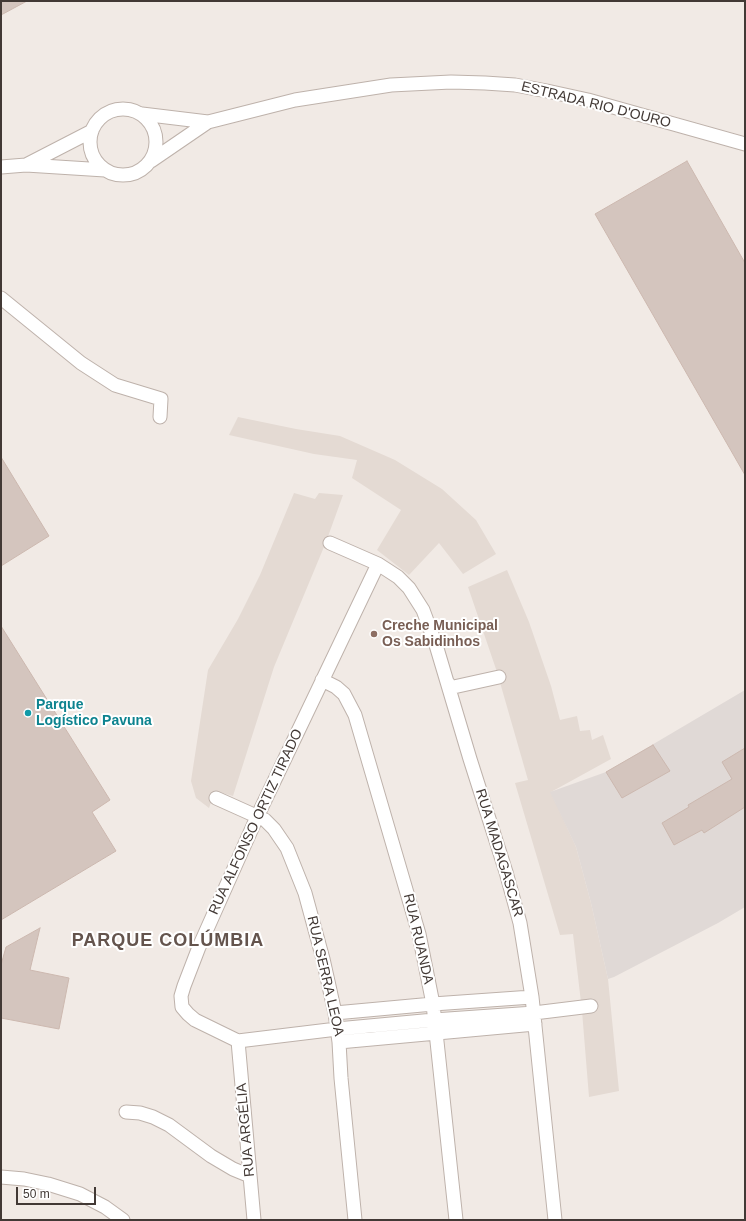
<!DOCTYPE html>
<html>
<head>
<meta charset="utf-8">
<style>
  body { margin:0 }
  #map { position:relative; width:746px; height:1221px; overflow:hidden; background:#f1eae5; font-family:Arial,sans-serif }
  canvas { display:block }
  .frame { position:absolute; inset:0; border:2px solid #423935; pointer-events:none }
  .scale { position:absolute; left:16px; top:1187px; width:80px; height:18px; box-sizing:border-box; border:2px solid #423935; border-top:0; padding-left:5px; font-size:12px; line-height:14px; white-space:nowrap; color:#423935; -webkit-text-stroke:3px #fff; paint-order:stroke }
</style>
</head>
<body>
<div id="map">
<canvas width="746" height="1221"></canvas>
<div class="frame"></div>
<div class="scale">50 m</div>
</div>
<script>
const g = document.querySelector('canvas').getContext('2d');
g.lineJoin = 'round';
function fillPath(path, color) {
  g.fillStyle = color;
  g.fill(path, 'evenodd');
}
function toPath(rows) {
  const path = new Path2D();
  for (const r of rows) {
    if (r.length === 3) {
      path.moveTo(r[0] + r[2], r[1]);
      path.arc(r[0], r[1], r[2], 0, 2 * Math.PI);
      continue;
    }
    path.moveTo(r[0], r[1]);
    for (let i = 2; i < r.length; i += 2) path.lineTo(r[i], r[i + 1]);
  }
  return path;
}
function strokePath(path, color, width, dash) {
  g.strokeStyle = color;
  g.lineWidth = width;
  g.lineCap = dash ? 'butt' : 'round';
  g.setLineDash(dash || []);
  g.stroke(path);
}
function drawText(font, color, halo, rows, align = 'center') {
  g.font = font + ' Arial,sans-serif';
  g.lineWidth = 4;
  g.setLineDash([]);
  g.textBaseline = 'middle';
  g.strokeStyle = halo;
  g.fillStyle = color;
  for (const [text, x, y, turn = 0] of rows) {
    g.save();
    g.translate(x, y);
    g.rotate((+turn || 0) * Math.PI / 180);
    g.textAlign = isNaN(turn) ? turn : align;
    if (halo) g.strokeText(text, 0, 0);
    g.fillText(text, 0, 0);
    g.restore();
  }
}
fillPath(toPath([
  [238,417,296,429,340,436,395,460,442,489,476,520,496,554,463,574,439,543,409,575,377,550,401,510,352,478,357,460,314,454,229,435],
  [294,493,315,499,319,493,343,495,326,542,274,667,233,796,215,791,209,808,196,798,191,781,208,670,238,619,260,575],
  [507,570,529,622,551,686,560,720,577,716,580,731,590,730,592,740,603,735,611,759,551,792,576,847,591,903,608,979,619,1091,589,1097,582,1011,573,934,560,935,515,783,528,780,497,672,468,587]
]), '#e4dad3');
fillPath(toPath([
  [745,690,745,907,718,923,614,977,608,979,591,903,576,847,550,792,606,772]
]), '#e0d9d6');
const building = toPath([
  [1,1,27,1,1,15,1,1],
  [687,161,745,263,745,475,595,214,687,161],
  [1,457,49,536,1,566,1,457],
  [1,626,110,800,92,812,116,851,1,920,1,626],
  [653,745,670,771,622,798,606,772,653,745],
  [745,748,745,807,704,833,702,830,674,845,662,823,689,807,688,805,732,779,722,762,745,748],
  [40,928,30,970,69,978,59,1029,1,1018,1,965,6,947,40,928]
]);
fillPath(building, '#d4c5be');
strokePath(building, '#ccb8af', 1);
const minor = toPath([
  [123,142,33],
  [142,114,208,122,295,100,391,85,451,82,485,83,515,85,547,91,588,100,745,144],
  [151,161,208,122],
  [26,165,92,131],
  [1,167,26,165,105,170],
  [1,298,81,363,115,385,161,399,160,417],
  [330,543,378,564,398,577,409,588,423,610,436,645,470,759,506,872,520,923,532,997,555,1220],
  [378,564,257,817,199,947,184,986,181,996,182,1007,188,1014,195,1020,238,1041,337,1029,434,1020,534,1013,591,1006],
  [322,680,336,687,344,694,355,715,419,934,433,1004,456,1220],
  [448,683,449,688,499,677],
  [216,798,265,820,274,829,287,848,305,893,323,959,335,1013,339,1042,341,1078,355,1220],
  [335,1013,433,1004,532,997],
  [238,1041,254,1220],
  [339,1042,535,1024],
  [126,1112,140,1113,153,1117,169,1125,211,1156,233,1169,250,1176],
  [1,1177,24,1179,48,1184,80,1194,105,1207,123,1220]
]);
strokePath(minor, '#beb2ab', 15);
strokePath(minor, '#fff', 13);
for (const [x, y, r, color] of [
  [374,634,4,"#8d6e63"],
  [28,713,4,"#0f9aa8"]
]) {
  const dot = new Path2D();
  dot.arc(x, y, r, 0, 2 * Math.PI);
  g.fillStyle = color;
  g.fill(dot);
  strokePath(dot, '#fff', 1.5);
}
drawText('14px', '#423935', '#fff', [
  ["ESTRADA RIO D'OURO",596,105,14],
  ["RUA ALFONSO ORTIZ TIRADO",256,822,-65],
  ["RUA MADAGASCAR",499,853,73],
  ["RUA RUANDA",418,939,77],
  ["RUA SERRA LEOA",325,976,77],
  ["RUA ARGÉLIA",246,1130,-95]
]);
drawText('bold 14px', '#785e54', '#fff', [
  ["Creche Municipal",382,626],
  ["Os Sabidinhos",382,642]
], 'left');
drawText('bold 14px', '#0d838f', '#fff', [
  ["Parque",36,705],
  ["Logístico Pavuna",36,721]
], 'left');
g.letterSpacing = '1px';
drawText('bold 18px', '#64544d', '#fff', [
  ["PARQUE COLÚMBIA",168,941]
]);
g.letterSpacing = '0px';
</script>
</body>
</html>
